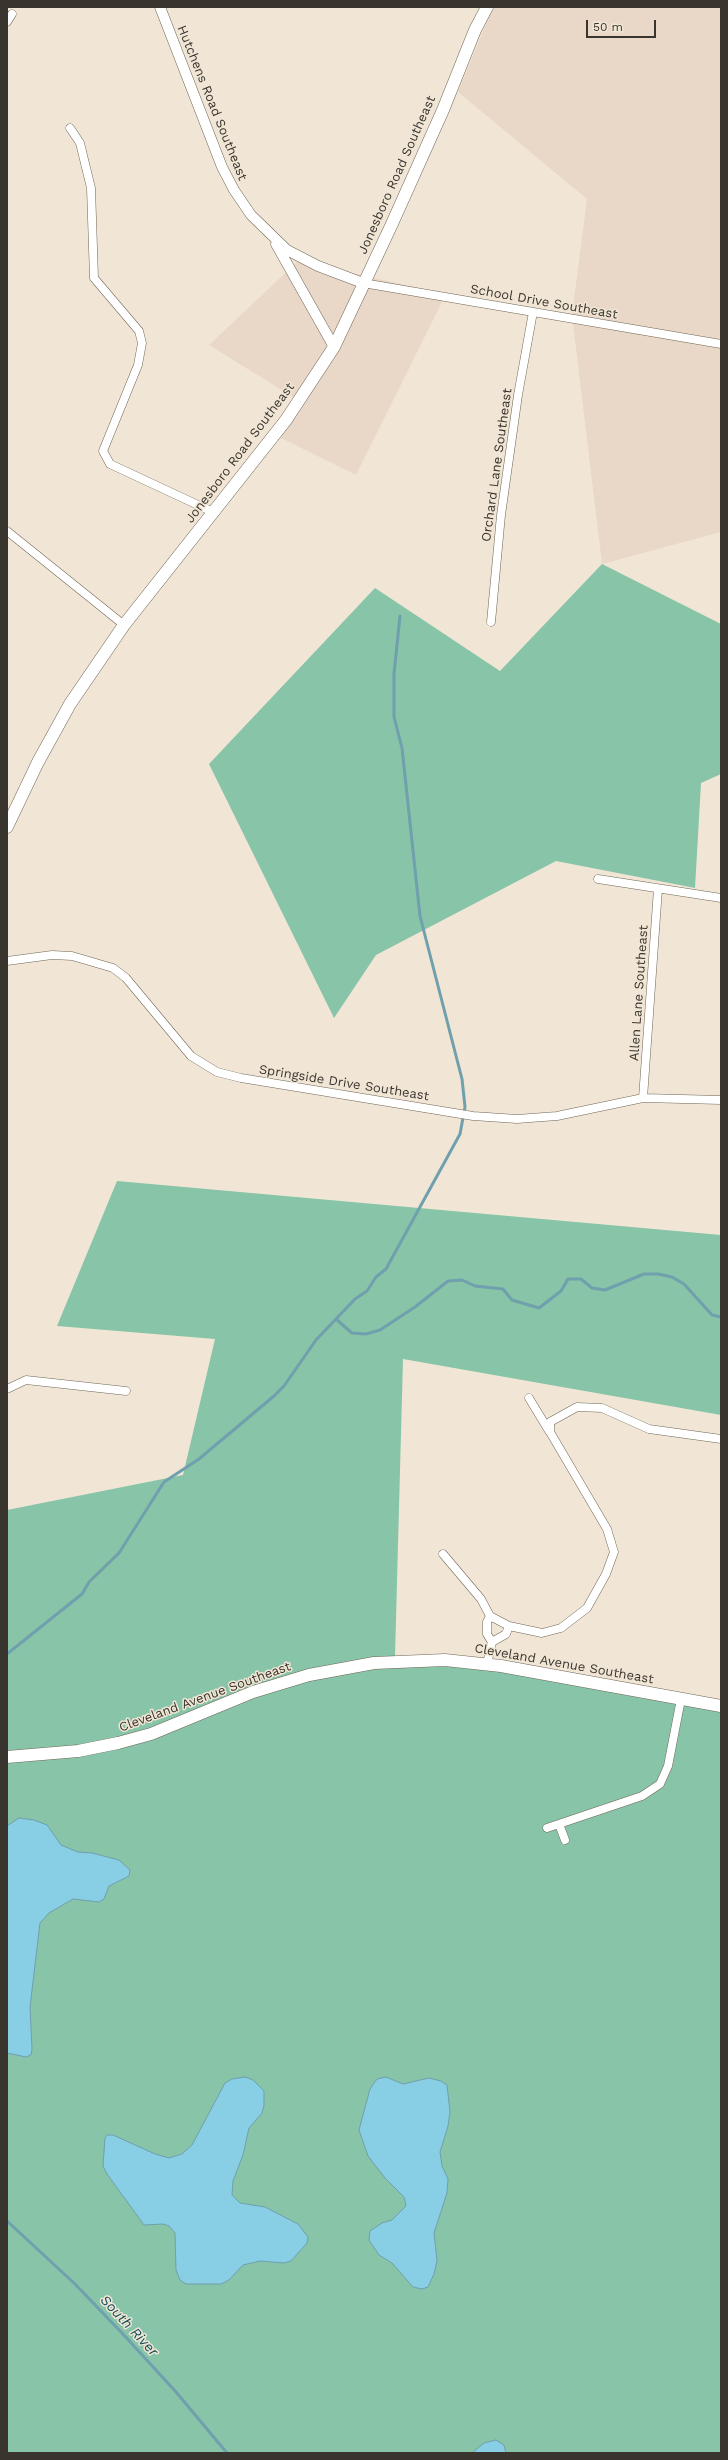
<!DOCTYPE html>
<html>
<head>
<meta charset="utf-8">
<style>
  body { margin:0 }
  #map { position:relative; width:728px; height:2460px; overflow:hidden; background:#f1e6d5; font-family:"Work Sans",sans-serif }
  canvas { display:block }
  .frame { position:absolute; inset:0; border:8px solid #39352e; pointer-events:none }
  .scale { position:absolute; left:586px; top:20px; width:70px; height:18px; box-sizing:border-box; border:2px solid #39352e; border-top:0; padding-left:5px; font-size:12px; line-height:14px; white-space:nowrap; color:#39352e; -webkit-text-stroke:3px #f1e6d5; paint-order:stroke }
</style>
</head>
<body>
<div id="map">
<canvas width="728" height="2460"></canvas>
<div class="frame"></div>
<div class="scale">50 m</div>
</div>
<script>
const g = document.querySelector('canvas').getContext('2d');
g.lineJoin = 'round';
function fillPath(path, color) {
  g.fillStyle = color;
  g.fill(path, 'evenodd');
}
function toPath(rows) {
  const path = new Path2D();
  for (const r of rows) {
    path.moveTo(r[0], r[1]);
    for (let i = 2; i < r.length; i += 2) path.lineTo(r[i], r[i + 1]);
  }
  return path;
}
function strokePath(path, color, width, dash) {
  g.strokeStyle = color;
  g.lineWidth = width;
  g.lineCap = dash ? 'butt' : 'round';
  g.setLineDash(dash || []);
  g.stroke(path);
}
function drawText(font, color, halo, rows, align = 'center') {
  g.font = font + ' "Work Sans",sans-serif';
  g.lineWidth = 3;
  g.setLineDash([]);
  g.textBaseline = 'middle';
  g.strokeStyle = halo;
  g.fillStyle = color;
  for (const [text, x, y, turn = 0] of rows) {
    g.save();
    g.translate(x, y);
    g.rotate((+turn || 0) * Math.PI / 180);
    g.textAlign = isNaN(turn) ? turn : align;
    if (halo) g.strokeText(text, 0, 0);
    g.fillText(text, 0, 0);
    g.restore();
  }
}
fillPath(toPath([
  [493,7,721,7,721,532,602,564,572,315,587,199,458,92],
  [298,261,446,294,356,475,275,435,301,402,209,345]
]), '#e9d7c7');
fillPath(toPath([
  [602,564,721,624,721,774,701,783,695,888,556,861,376,955,334,1018,209,764,375,588,500,671],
  [117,1181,721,1235,721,1415,403,1359,395,1656,721,1703,721,2453,7,2453,7,1510,183,1475,215,1339,57,1326]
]), '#87c4a8');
const water = toPath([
  [19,1818,34,1820,47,1825,61,1845,78,1852,92,1853,119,1860,130,1870,129,1876,109,1886,104,1899,99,1902,73,1899,49,1913,40,1923,30,2007,32,2049,31,2055,26,2057,7,2053,7,1826,19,1818],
  [245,2077,253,2080,264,2091,264,2105,262,2113,249,2128,243,2155,233,2181,232,2195,240,2203,265,2207,298,2224,308,2237,307,2243,291,2261,284,2263,260,2261,243,2265,229,2280,221,2284,186,2284,180,2280,176,2270,175,2233,169,2226,163,2224,144,2225,107,2174,103,2166,105,2138,107,2135,113,2135,155,2154,169,2158,182,2154,192,2145,225,2083,232,2079,245,2077],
  [386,2077,403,2084,429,2078,441,2081,447,2085,450,2112,448,2126,440,2152,442,2166,448,2179,447,2193,434,2233,437,2261,434,2274,428,2287,422,2289,413,2287,392,2263,379,2255,369,2240,370,2231,382,2223,392,2220,406,2206,404,2197,385,2178,368,2156,359,2130,370,2089,377,2079,386,2077],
  [496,2440,504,2445,506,2453,472,2453,484,2443,496,2440]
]);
fillPath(water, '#88cee4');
strokePath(water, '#70a0ad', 1);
strokePath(toPath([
  [337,1320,352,1333,366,1334,380,1330,415,1307,448,1281,462,1280,475,1286,503,1289,512,1300,539,1308,561,1291,568,1279,581,1279,592,1288,605,1290,644,1274,658,1274,672,1277,684,1284,712,1315,721,1317],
  [7,1654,82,1594,89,1582,119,1553,164,1482,199,1459,274,1396,284,1386,316,1340,355,1299,367,1291,376,1277,386,1269,460,1134,465,1107,462,1079,420,916,402,748,394,717,394,674,400,616],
  [7,2221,75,2284,122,2333,176,2392,227,2453]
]), '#70a0ad', 3);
const minor = toPath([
  [7,22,12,14],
  [70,128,80,143,91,188,94,278,139,331,142,343,138,365,103,451,110,464,213,512],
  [363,283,721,344],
  [7,531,124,625],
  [491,622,501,515,518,395,533,312],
  [598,879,721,898],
  [7,961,52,955,72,956,113,968,126,978,191,1056,217,1072,241,1078,473,1116,517,1119,557,1116,643,1098,721,1100],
  [643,1098,658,889],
  [7,1389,26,1380,126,1391],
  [529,1398,549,1431],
  [443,1554,481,1599,490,1616,509,1626,542,1633,561,1628,587,1608,606,1574,614,1552,607,1529,550,1432,550,1422,577,1407,602,1408,649,1429,721,1439],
  [492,1642,506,1634,509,1626],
  [487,1664,492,1642,487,1634,487,1622,490,1616],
  [559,1824,565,1840],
  [547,1828,642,1796,660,1784,668,1766,681,1699]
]);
const tertiary = toPath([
  [160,7,222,167,234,190,251,215,287,250,318,266,363,283],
  [276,244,334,347]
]);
const secondary = toPath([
  [7,827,38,762,70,704,124,625,286,420,334,347,391,226,443,110,475,30,487,7],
  [7,1757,78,1751,118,1743,151,1734,253,1692,309,1675,374,1663,445,1660,501,1666,721,1706]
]);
strokePath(minor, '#6f6657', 9);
strokePath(tertiary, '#6f6657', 11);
strokePath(secondary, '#6f6657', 13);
strokePath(minor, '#fff', 8);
strokePath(tertiary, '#fff', 10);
strokePath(secondary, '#fff', 12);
drawText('13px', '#39352e', '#f1e6d5', [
  ["Hutchens Road Southeast",212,103,68],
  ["Jonesboro Road Southeast",397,175,-66],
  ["School Drive Southeast",544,302,10],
  ["Jonesboro Road Southeast",240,453,-53],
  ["Orchard Lane Southeast",497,465,-82],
  ["Allen Lane Southeast",639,993,-86],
  ["Springside Drive Southeast",344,1083,9],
  ["Cleveland Avenue Southeast",564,1664,10],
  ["Cleveland Avenue Southeast",205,1697,-20]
]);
drawText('italic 14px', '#114d5d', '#f1e6d5', [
  ["South River",129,2326,47]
]);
</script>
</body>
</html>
